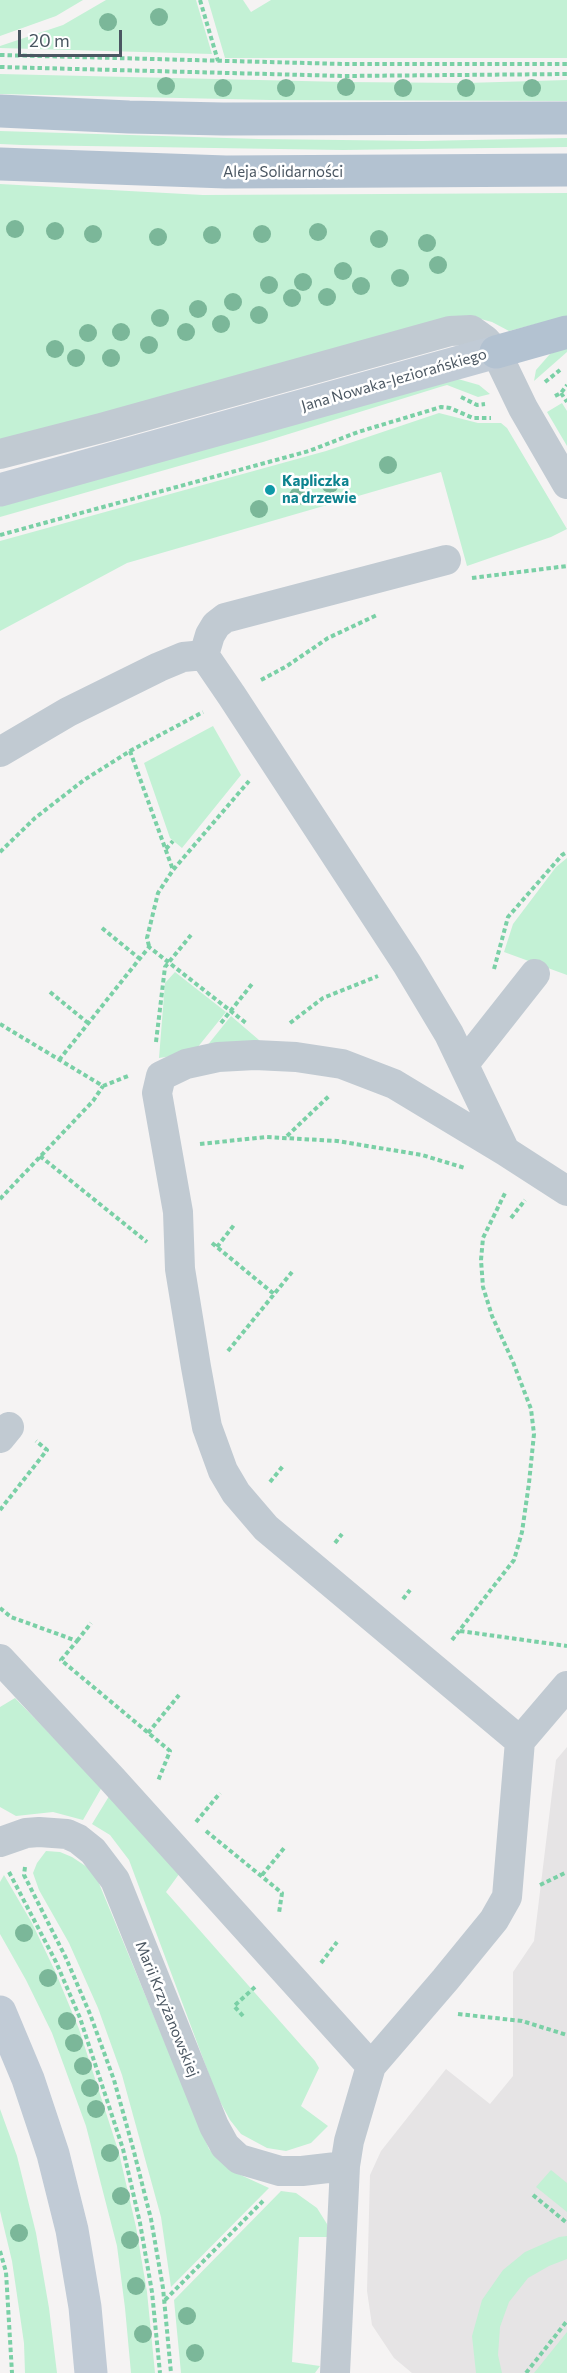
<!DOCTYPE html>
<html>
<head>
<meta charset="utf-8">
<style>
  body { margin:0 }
  #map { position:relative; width:567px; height:2373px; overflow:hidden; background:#f5f3f3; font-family:Commissioner,sans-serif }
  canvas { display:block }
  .scale { position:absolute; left:18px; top:30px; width:104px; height:27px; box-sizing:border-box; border:3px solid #4a5661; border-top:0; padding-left:8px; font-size:18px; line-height:21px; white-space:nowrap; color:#4a5661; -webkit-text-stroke:4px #fff; paint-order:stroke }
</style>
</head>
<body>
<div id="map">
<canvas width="567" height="2373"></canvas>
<div class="scale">20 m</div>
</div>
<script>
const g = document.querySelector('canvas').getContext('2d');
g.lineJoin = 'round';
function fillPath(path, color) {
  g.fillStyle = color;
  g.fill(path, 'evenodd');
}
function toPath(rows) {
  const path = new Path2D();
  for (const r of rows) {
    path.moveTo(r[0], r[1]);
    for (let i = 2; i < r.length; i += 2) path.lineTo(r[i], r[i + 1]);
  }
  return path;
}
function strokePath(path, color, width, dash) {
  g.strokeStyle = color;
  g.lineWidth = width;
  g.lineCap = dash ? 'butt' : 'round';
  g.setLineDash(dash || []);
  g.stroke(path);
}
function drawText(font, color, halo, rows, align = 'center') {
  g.font = font + ' Commissioner,sans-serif';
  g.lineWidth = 5;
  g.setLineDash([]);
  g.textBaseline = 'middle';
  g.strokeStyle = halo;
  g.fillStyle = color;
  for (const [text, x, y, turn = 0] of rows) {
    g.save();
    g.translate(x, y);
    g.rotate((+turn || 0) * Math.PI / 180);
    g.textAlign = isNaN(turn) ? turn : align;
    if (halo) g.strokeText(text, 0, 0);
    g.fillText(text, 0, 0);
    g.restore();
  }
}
fillPath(toPath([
  [567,1747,567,2373,412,2373,394,2358,372,2325,367,2291,370,2175,381,2151,446,2069,490,2104,513,2076,513,1972,534,1941,556,1760]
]), '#e6e4e5');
fillPath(toPath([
  [0,0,83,0,56,16,0,36],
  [106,0,196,0,212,54,0,48,0,46,63,25],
  [208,0,243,0,251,12,271,0,567,0,567,58,225,58],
  [0,74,345,82,466,83,567,80,567,101,270,100,0,94],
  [0,131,259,139,423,141,567,138,567,147,343,150,22,145,0,144],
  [0,184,203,195,567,193,567,316,509,331,492,322,473,317,0,443],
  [567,345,567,352,534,381,536,370,550,354],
  [451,377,479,385,490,394,478,397,447,385,440,387,263,442,0,517,0,504],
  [562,403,567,411,567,446,547,412],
  [439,413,478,423,501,423,507,428,567,529,551,537,467,566,441,472,127,563,0,631,0,541,326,451],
  [213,726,241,775,182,848,170,838,144,763],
  [567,858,567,975,504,952,513,924,556,867],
  [175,972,226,1012,193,1053,159,1058,165,983],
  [231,1016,266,1046,202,1052],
  [15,1698,102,1787,83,1820,53,1812,16,1816,0,1807,0,1707],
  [111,1793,182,1870,166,1892,315,2061,319,2068,301,2106,328,2126,311,2143,286,2151,267,2148,241,2134,230,2120,217,2096,129,1860,110,1835,92,1824],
  [46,1851,60,1852,72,1857,87,1867,98,1881,209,2149,232,2171,269,2188,171,2287,161,2217,122,2075,98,2008,69,1943,39,1890,33,1873,37,1863],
  [4,1875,32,1923,55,1971,79,2029,119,2153,136,2227,147,2292,155,2373,131,2373,125,2308,117,2246,86,2126,52,2033,26,1980,0,1934,0,1882],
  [0,2109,17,2156,36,2233,49,2308,57,2373,25,2373,24,2343,12,2261,0,2211],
  [551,2170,567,2183,567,2212,536,2187],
  [281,2191,296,2193,317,2208,327,2224,328,2237,299,2237,292,2362,320,2366,315,2373,181,2373,174,2300],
  [567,2236,567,2259,549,2266,528,2278,509,2302,500,2327,498,2355,502,2373,476,2373,472,2336,482,2300,503,2270,525,2252,559,2237],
  [567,2332,567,2373,534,2373]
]), '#c3f1d5');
strokePath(toPath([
  [200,0,218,61],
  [0,55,344,64,567,64],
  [0,67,344,76,567,74],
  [545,382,560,370],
  [561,393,567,402],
  [555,396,561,393,567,385],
  [461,397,477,405,485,404],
  [0,535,309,451,358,432,441,407,450,408,473,418,491,418],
  [472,578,567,566],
  [261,680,287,666,328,638,377,615],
  [130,751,203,712],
  [166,849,173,841],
  [0,852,35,818,84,780,130,751,173,870],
  [102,928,140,959],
  [149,946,147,938,158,893,173,870,249,781],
  [494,969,508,917,562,855,567,852],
  [50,992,88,1023],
  [221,1023,252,984],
  [290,1023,323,998,378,976],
  [0,1024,103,1086,128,1076],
  [156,1042,165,967,191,935],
  [59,1060,149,947,246,1023],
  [287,1136,329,1096],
  [200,1144,266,1137,337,1141,422,1155,465,1168],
  [40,1156,147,1242],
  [0,1199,93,1101,103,1086],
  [511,1218,525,1200],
  [212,1243,274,1294],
  [217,1247,234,1225],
  [228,1351,292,1272],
  [270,1482,283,1466],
  [0,1510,47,1450,36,1441],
  [335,1543,342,1534],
  [403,1599,410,1590],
  [0,1608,11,1617,77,1641,61,1660,170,1751,158,1781],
  [460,1631,567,1646],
  [452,1640,514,1560,522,1532,529,1483,534,1434,531,1409,513,1362,492,1316,483,1287,481,1260,483,1238,506,1191],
  [77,1641,91,1623],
  [148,1733,179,1695],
  [196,1822,220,1793],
  [206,1831,282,1893,279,1913],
  [25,1867,24,1875,66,1958,90,2014,114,2080,133,2148,151,2219,163,2288,171,2373],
  [9,1872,56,1962,80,2018,123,2149,140,2223,152,2292,160,2373],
  [262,1875,285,1847],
  [540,1885,567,1872],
  [321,1963,337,1942],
  [458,2014,522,2021,567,2035],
  [243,2016,234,2006,255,1987],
  [533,2195,567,2223],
  [0,2251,6,2272,12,2373],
  [165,2300,263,2201],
  [526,2373,567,2321]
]), '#7ad0a6', 4, [4.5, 3]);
strokePath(toPath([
  [0,454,101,428,450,331,471,330,485,340,496,352,523,408,567,484],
  [204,655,210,635,216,625,225,618,446,560],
  [0,752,68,712,159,667,183,657,204,655,232,696,407,964,449,1034,505,1151,567,1191],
  [464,1064,535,974],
  [505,1151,394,1084,342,1064,296,1057,255,1055,218,1057,186,1064,161,1076,157,1093,178,1212,180,1269,196,1367,207,1427,223,1471,236,1493,266,1528,520,1741],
  [0,1438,9,1427],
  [0,1659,112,1779,371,2066],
  [0,1842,26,1833,39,1832,67,1834,78,1839,93,1851,115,1880,214,2126,225,2146,239,2159,280,2171,302,2171,345,2166],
  [335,2373,345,2166,349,2141,371,2066,445,1980,494,1920,507,1897,520,1741,567,1686]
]), '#c1cad2', 30);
strokePath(toPath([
  [0,490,496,352],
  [0,2012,28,2079,53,2154,72,2230,85,2307,91,2373]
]), '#c1cbd6', 33);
strokePath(toPath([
  [0,111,129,117,223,119,567,118],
  [0,164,226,172,567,170],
  [496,352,567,332]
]), '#b3c2d1', 33);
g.fillStyle = '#7bb799';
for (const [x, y] of [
  [159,17],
  [108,22],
  [166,86],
  [346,87],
  [223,88],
  [286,88],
  [403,88],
  [466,88],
  [532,88],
  [15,229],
  [55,231],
  [318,232],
  [93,234],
  [262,234],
  [212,235],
  [158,237],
  [379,239],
  [427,243],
  [438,265],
  [343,271],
  [400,278],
  [303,282],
  [269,285],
  [361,286],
  [327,297],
  [292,298],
  [233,302],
  [198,309],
  [259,315],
  [160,318],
  [221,324],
  [121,332],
  [186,332],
  [88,333],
  [149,345],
  [55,349],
  [76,358],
  [111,358],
  [388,465],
  [330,484],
  [298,496],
  [259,509],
  [24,1933],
  [48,1978],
  [67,2021],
  [74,2043],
  [83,2066],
  [90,2088],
  [96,2109],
  [110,2153],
  [121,2196],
  [19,2233],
  [130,2240],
  [136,2286],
  [187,2316],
  [143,2334],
  [195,2353]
]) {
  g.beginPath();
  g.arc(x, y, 9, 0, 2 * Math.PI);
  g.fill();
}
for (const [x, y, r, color] of [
  [270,490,6,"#0f9aa8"]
]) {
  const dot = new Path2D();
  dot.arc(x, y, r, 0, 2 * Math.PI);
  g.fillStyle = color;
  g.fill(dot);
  strokePath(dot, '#fff', 2);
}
drawText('15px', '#4a5661', '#fff', [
  ["Aleja Solidarności",283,172],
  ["Jana Nowaka-Jeziorańskiego",394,380,-16],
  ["Marii Krzyżanowskiej",167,2009,68]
]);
drawText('bold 15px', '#0d838f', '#fff', [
  ["Kapliczka",282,481],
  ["na drzewie",282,498]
], 'left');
</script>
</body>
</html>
